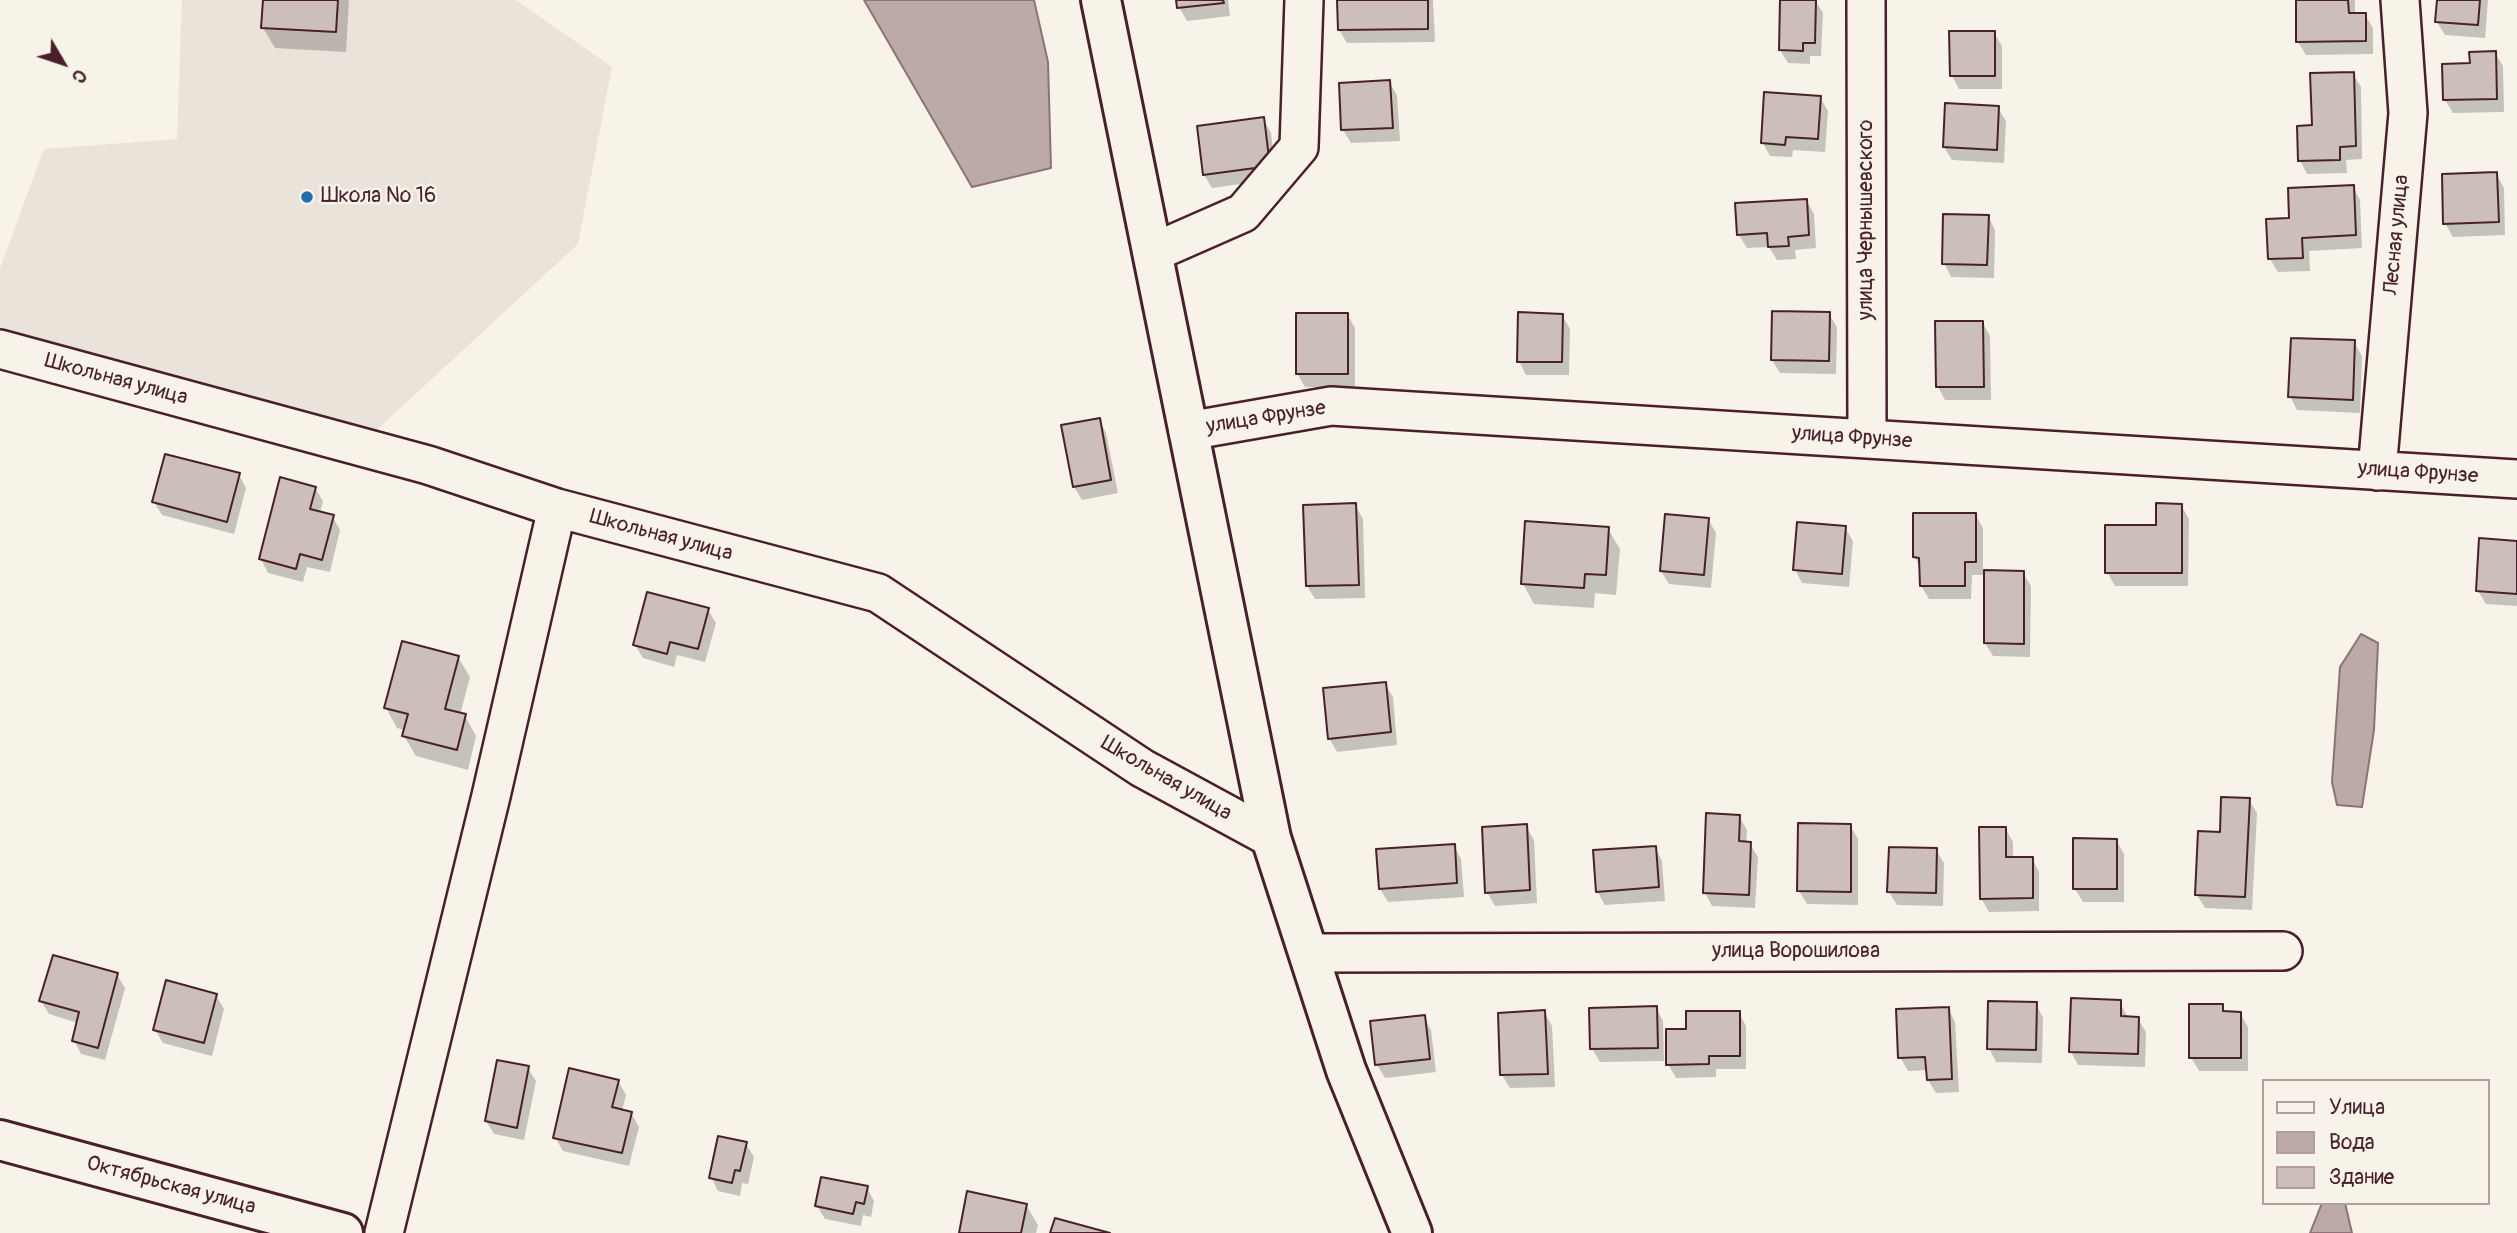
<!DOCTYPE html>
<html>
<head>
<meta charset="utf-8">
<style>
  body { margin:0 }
  #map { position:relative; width:2517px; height:1233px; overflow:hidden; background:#f7f3e8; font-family:Pangolin,sans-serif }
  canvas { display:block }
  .legend { position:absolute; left:2262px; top:1079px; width:228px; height:126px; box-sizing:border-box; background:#f7f3e8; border:2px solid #b29e9c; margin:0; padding:9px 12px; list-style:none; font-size:21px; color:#4a1f2b }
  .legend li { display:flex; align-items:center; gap:14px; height:35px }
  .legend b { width:35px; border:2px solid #b29e9c }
  .north { position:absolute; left:28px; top:28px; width:70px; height:70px; -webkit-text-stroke:5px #f7f3e8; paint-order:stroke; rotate:129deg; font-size:19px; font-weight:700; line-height:28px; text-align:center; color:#4a1f2b }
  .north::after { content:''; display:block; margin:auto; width:24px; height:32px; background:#4a1f2b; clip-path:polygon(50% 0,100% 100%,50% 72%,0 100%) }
</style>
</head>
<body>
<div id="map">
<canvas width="2517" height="1233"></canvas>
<ul class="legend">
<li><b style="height:9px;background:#f7f3e8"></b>Улица</li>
<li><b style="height:19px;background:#bcaaa7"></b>Вода</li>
<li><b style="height:19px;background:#ccbfb9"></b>Здание</li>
</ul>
<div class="north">С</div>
</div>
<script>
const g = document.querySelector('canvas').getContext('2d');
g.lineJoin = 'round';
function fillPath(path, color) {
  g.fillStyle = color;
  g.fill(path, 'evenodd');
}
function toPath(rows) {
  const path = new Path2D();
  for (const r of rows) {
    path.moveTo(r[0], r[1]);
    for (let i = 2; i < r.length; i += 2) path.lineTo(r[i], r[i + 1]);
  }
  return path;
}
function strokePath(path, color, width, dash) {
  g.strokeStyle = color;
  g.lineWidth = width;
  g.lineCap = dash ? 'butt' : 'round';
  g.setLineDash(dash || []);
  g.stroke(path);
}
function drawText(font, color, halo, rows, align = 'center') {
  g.font = font + ' Pangolin,sans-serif';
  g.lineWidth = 5;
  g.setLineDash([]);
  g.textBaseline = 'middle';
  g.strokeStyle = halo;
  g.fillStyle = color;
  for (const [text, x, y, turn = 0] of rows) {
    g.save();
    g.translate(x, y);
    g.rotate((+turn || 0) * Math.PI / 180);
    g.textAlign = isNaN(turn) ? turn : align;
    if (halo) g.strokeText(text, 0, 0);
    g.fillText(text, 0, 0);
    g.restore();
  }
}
fillPath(toPath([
  [182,0,516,0,612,67,578,244,370,436,0,339,0,268,44,149,177,139]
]), '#eae3da');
const water = toPath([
  [864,0,1034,0,1048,62,1051,168,972,187,864,0],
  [2361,634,2378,643,2374,730,2362,807,2337,805,2332,782,2340,667,2361,634],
  [2322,1203,2345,1203,2352,1233,2310,1233,2322,1203]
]);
fillPath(water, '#bcaaa7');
strokePath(water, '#8e7275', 2);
fillPath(toPath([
  [265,0,349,0,346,52,275,48,263,28],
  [1178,0,1228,0,1230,16,1187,21,1179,7],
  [1339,0,1433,0,1435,42,1347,43,1339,30],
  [1781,0,1815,0,1823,13,1821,56,1810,56,1810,64,1788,63,1780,50],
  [2298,0,2355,0,2355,15,2365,15,2373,28,2373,54,2306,55,2298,42],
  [2438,0,2488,0,2485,38,2445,35,2437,22],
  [1994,33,2002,46,2002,89,1959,89,1952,76],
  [2495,53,2503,66,2504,112,2453,113,2445,100,2471,64],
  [2353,74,2361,87,2362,159,2346,160,2347,173,2307,174,2300,160,2314,127],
  [1389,82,1397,95,1400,141,1351,143,1343,130],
  [1820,97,1828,111,1825,152,1793,150,1792,157,1770,156,1763,143],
  [1998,108,2006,121,2004,163,1952,160,1944,147],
  [1263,119,1271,133,1276,179,1212,188,1204,175],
  [2496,174,2504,188,2505,235,2453,237,2445,223],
  [2353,187,2360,200,2362,248,2309,251,2310,271,2278,272,2270,259,2291,220],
  [1806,200,1814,214,1816,248,1795,250,1796,259,1777,260,1769,247,1747,248,1739,235],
  [1988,216,1995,230,1994,278,1951,277,1944,263],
  [1347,314,1355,328,1355,387,1305,387,1297,373],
  [1829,314,1837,327,1836,374,1780,373,1772,360],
  [1562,315,1570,329,1569,375,1526,375,1519,361],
  [1982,322,1990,336,1991,400,1945,400,1938,387],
  [2354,342,2362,356,2360,413,2297,410,2290,396],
  [1099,420,1106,433,1118,493,1082,500,1074,487],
  [239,475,246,488,234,534,162,515,154,502],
  [315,488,323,501,320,513,333,517,340,530,330,572,307,567,303,582,268,573,261,559],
  [1355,505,1363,519,1365,598,1315,599,1307,586],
  [2181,505,2189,519,2188,586,2115,586,2107,572],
  [1975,514,1983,528,1983,572,2023,573,2031,586,2030,657,1993,656,1985,643,1986,575,1972,575,1971,599,1929,599,1921,586,1921,569,1915,557],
  [1708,519,1716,533,1711,588,1669,584,1661,571],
  [1845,528,1853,541,1849,587,1802,583,1795,569],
  [1608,529,1620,549,1616,595,1595,593,1594,608,1534,604,1523,584],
  [2517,543,2517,606,2486,604,2478,591],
  [708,610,716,623,705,662,677,655,674,667,643,658,635,645],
  [458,657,470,677,460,715,465,716,476,736,468,770,416,756,404,736,405,730,397,728,386,708],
  [1385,684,1393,697,1397,745,1337,752,1329,738],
  [2249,800,2257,813,2252,910,2205,908,2197,895,2221,834],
  [1739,816,1747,830,1746,844,1750,844,1758,857,1755,908,1712,906,1705,893],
  [1850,825,1858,839,1858,905,1807,904,1799,891],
  [1526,826,1534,840,1537,903,1495,906,1487,892],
  [2005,828,2013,842,2013,858,2032,858,2039,872,2039,911,1989,912,1981,898],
  [2116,840,2124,854,2124,902,2083,902,2075,889],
  [1454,846,1461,859,1464,897,1388,902,1380,889,1377,851],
  [1655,847,1662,861,1665,901,1605,905,1597,891],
  [1936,850,1944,863,1943,906,1897,905,1889,892],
  [117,975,125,988,105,1060,81,1054,74,1040,78,1023,49,1014,41,1001],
  [216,995,224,1009,212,1056,163,1043,155,1030],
  [2120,1002,2128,1018,2138,1019,2146,1032,2145,1067,2078,1065,2071,1052],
  [2036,1004,2043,1018,2042,1063,1996,1062,1989,1048],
  [2222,1006,2226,1013,2240,1013,2248,1027,2248,1071,2199,1071,2191,1057],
  [1656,1008,1663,1021,1664,1061,1600,1062,1592,1049],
  [1948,1008,1955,1022,1959,1092,1936,1093,1928,1080,1928,1070,1908,1071,1900,1057],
  [1544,1012,1552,1026,1555,1087,1510,1088,1502,1075,1499,1015],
  [1739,1013,1746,1026,1746,1069,1716,1069,1716,1077,1676,1078,1668,1064,1688,1030],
  [1424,1017,1431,1030,1436,1072,1385,1078,1377,1065,1372,1023],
  [528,1068,536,1081,524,1140,494,1134,486,1121],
  [618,1081,626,1095,622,1111,631,1113,639,1127,629,1166,563,1151,555,1137],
  [746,1144,754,1157,748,1184,742,1183,740,1196,718,1191,711,1177],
  [867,1188,874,1201,871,1217,863,1215,861,1226,825,1219,817,1206],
  [1026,1205,1038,1225,1036,1233,960,1233]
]), '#0003');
const building = toPath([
  [263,0,338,0,336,32,261,28,263,0],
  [1176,0,1223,0,1224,3,1177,8,1176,0],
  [1337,0,1428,0,1428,29,1338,30,1337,0],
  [1780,0,1816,0,1815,43,1803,43,1803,51,1779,50,1780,0],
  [2296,0,2348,0,2349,13,2366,13,2366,41,2296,42,2296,0],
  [2437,0,2480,0,2478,25,2435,22,2437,0],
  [1949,31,1995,31,1995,76,1950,76,1949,31],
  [2496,51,2497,99,2443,100,2442,64,2470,63,2469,52,2496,51],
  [2354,72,2356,146,2340,147,2340,160,2298,161,2297,126,2312,125,2310,73,2354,72],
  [1390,80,1393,128,1341,130,1339,83,1390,80],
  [1764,92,1821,96,1818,139,1786,137,1785,145,1761,143,1764,92],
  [1945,103,1999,106,1997,150,1943,147,1945,103],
  [1264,117,1270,166,1203,175,1197,126,1264,117],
  [2497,172,2499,222,2443,224,2442,174,2497,172],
  [2354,185,2356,235,2302,238,2303,258,2268,259,2266,219,2289,218,2288,188,2354,185],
  [1807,199,1809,235,1788,237,1789,246,1768,247,1767,233,1737,235,1735,203,1807,199],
  [1943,214,1989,215,1987,265,1942,264,1943,214],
  [1772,311,1830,312,1829,361,1771,360,1772,311],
  [1518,312,1563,314,1562,362,1517,362,1518,312],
  [1296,313,1348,313,1348,374,1296,374,1296,313],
  [1935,321,1983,321,1984,387,1936,387,1935,321],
  [2291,338,2355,340,2353,400,2288,397,2291,338],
  [1100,418,1111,480,1073,487,1061,425,1100,418],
  [165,454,240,473,227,522,152,502,165,454],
  [280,477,316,487,310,509,334,515,322,560,300,554,296,569,259,559,280,477],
  [1356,503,1359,585,1306,586,1303,505,1356,503],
  [2156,503,2182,504,2182,573,2105,573,2105,525,2156,525,2156,503],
  [1913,513,1976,513,1976,562,1965,562,1965,586,1920,586,1919,558,1913,557,1913,513],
  [1665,514,1709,518,1704,575,1660,571,1665,514],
  [1525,521,1609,527,1606,575,1585,574,1584,588,1521,584,1525,521],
  [1797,522,1846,526,1842,574,1793,570,1797,522],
  [2479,538,2517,541,2517,594,2476,591,2479,538],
  [1984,570,2024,571,2024,644,1984,643,1984,570],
  [647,592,709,608,698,649,670,642,667,654,633,645,647,592],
  [402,641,459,656,445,709,466,714,457,750,402,736,408,714,384,708,402,641],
  [1386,682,1391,732,1328,739,1323,688,1386,682],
  [2221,797,2250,798,2245,897,2195,895,2198,831,2220,832,2221,797],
  [1706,813,1740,815,1739,841,1751,842,1749,895,1703,893,1706,813],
  [1798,823,1851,824,1851,892,1797,891,1798,823],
  [1527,824,1530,890,1485,893,1482,827,1527,824],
  [1979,827,2006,827,2006,857,2033,857,2033,898,1980,899,1979,827],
  [2073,838,2117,839,2117,889,2073,889,2073,838],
  [1455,844,1457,883,1379,889,1376,849,1455,844],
  [1656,846,1659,887,1596,892,1593,850,1656,846],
  [1889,847,1937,848,1936,893,1887,892,1889,847],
  [53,955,118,973,98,1048,72,1041,79,1012,39,1001,53,955],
  [166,980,217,994,204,1043,153,1030,166,980],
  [2071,998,2121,1000,2121,1016,2139,1017,2138,1054,2069,1052,2071,998],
  [1988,1001,2037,1002,2036,1050,1987,1049,1988,1001],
  [2189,1004,2223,1004,2223,1011,2241,1012,2241,1058,2189,1058,2189,1004],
  [1657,1006,1658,1048,1590,1049,1589,1008,1657,1006],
  [1949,1007,1952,1079,1927,1080,1925,1057,1898,1058,1896,1009,1949,1007],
  [1545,1010,1548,1074,1500,1075,1498,1013,1545,1010],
  [1686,1011,1740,1011,1740,1056,1709,1056,1709,1064,1666,1065,1666,1029,1686,1029,1686,1011],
  [1425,1015,1430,1059,1375,1065,1370,1021,1425,1015],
  [497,1060,529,1066,517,1128,485,1121,497,1060],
  [569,1068,619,1080,612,1107,632,1112,622,1153,553,1138,569,1068],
  [718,1136,747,1142,740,1171,735,1170,732,1183,709,1178,718,1136],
  [821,1177,868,1186,864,1204,856,1202,853,1214,815,1206,821,1177],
  [967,1191,1027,1204,1021,1233,959,1233,967,1191],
  [1055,1218,1110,1233,1050,1233,1055,1218]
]);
fillPath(building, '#ccbfb9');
strokePath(building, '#4a1f2b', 2);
const minor = toPath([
  [1866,0,1867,439],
  [1152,253,1243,213,1299,147,1304,0],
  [0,349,428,465,557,508,878,593,1142,768,1271,838],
  [1188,431,1331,406,2517,479],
  [2377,471,2408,113,2400,0],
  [1310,953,2283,951],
  [384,1233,491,796,557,508]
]);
const tertiary = toPath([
  [1101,0,1271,838,1346,1070,1412,1233],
  [0,1140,343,1233]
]);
strokePath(minor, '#4a1f2b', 42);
strokePath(tertiary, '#4a1f2b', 44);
strokePath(minor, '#f7f3e8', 37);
strokePath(tertiary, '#f7f3e8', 38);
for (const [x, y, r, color] of [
  [307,197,7,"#1f6fb2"]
]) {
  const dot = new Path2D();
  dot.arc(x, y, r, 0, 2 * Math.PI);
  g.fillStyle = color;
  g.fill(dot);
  strokePath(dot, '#f7f3e8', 2.5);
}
drawText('21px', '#4a1f2b', '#f7f3e8', [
  ["Школа № 16",321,197]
], 'left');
drawText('21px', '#4a1f2b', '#f7f3e8', [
  ["улица Чернышевского",1867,220,-90],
  ["Лесная улица",2397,235,-85],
  ["Школьная улица",116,380,15],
  ["улица Фрунзе",1266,418,-9],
  ["улица Фрунзе",1852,438,4],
  ["улица Фрунзе",2418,473,4],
  ["Школьная улица",661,536,15],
  ["Школьная улица",1166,779,30],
  ["улица Ворошилова",1796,952],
  ["Октябрьская улица",171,1186,15]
]);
</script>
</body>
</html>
